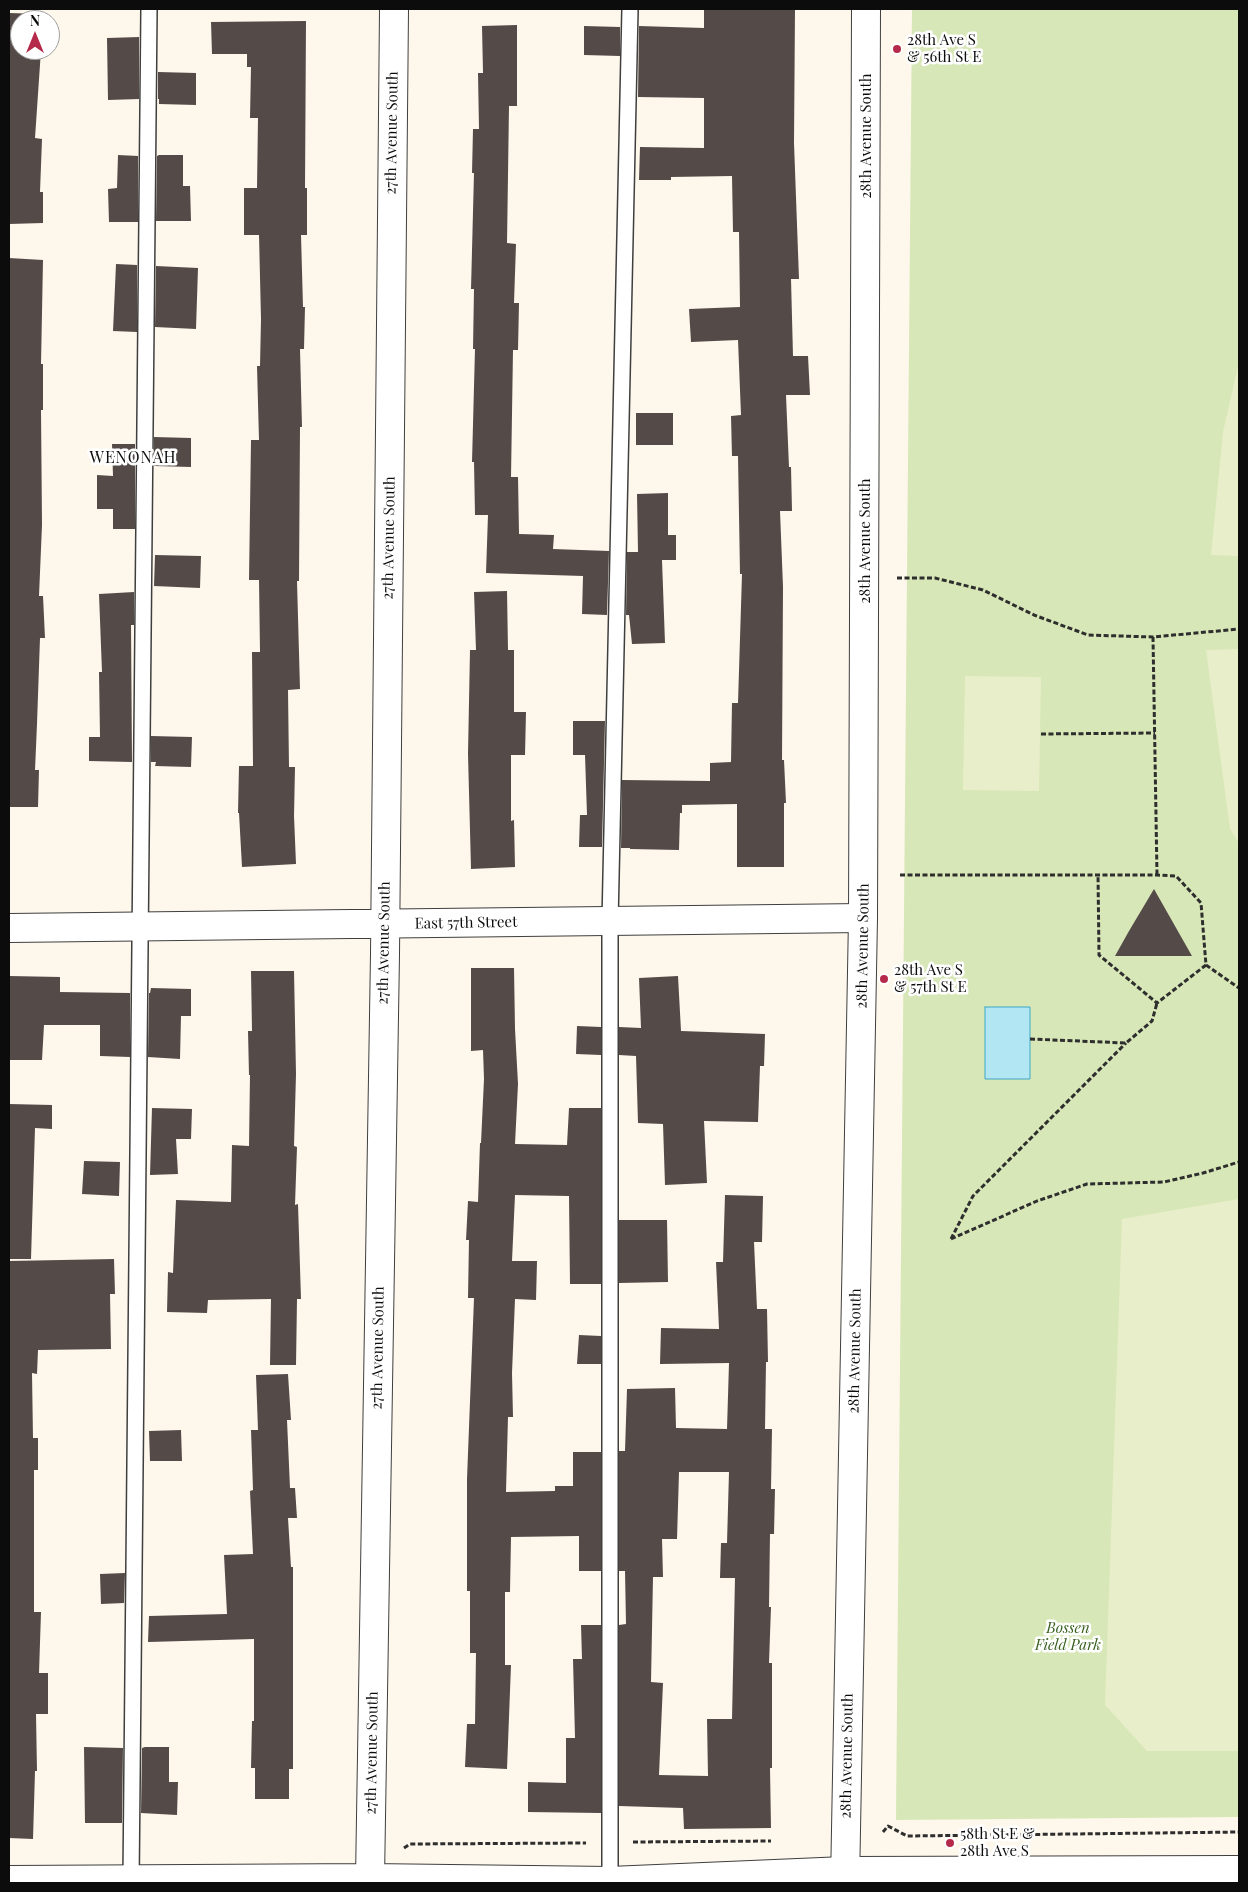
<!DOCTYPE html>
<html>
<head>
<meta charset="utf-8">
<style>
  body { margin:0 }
  #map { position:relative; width:1248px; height:1892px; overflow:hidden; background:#fef7eb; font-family:"Playfair Display",serif }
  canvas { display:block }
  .frame { position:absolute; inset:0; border:10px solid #0c0c0c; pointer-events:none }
  .north { position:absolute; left:10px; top:10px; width:50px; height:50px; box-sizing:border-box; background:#fff; border:1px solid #9e9e9e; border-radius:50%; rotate:0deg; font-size:14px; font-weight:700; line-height:20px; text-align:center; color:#0c0c0c }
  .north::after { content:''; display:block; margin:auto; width:18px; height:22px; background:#b52a4a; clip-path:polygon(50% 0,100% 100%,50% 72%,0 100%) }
</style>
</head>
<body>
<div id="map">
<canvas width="1248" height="1892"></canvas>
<div class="frame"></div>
<div class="north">N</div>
</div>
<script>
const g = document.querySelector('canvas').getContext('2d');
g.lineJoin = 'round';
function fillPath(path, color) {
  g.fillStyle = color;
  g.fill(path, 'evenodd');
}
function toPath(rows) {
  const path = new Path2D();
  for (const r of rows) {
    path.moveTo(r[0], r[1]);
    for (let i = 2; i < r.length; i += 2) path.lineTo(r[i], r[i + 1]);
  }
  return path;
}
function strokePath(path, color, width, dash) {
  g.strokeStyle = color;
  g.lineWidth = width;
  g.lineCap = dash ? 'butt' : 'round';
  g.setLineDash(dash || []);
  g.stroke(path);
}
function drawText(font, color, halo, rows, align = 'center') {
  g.font = font + ' "Playfair Display",serif';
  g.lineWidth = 5;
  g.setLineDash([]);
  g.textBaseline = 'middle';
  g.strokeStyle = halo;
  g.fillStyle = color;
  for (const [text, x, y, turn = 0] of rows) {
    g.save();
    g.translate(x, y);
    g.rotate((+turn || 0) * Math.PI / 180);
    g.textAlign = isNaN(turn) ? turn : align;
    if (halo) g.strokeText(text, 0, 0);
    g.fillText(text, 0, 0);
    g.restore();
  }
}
fillPath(toPath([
  [912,9,1239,9,1239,1817,896,1820]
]), '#d8e7b7');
fillPath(toPath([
  [1239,362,1239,556,1211,555,1223,432],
  [1239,649,1239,843,1230,829,1206,650],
  [965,676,1041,677,1039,791,963,790],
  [1239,1199,1239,1751,1147,1751,1105,1705,1122,1219]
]), '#e8eec9');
const water = toPath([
  [985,1007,1030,1007,1030,1079,985,1079,985,1007]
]);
fillPath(water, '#b3e6f3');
strokePath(water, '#3da8c7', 1);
fillPath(toPath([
  [704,9,795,9,794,143,799,279,791,279,793,356,808,356,810,395,786,395,789,467,791,467,792,511,780,511,783,587,782,760,784,760,786,803,784,803,784,867,737,867,737,804,682,805,682,813,680,813,679,850,630,849,630,848,621,848,622,780,710,781,710,763,731,762,732,703,738,703,742,574,740,574,738,456,732,456,731,416,741,415,738,340,691,342,689,309,740,307,739,232,733,232,732,176,671,177,671,180,639,180,640,147,704,148,704,98,638,97,639,26,704,28],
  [9,13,42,14,42,20,20,20,20,50,41,50,35,138,42,139,40,192,43,192,43,223,9,224],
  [306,21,305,188,307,188,307,235,301,235,303,307,305,307,304,349,300,349,302,427,300,427,299,581,297,581,300,689,288,690,289,767,295,767,294,816,296,864,242,867,239,813,238,813,239,766,253,766,252,652,260,652,259,580,249,580,251,440,259,440,257,366,260,366,261,319,259,235,244,235,244,188,257,188,258,118,250,118,251,67,247,67,247,54,212,54,211,22],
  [517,25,517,106,509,106,507,243,516,244,514,303,519,303,518,350,513,350,511,477,518,477,519,534,554,535,553,549,609,551,607,615,582,614,583,576,486,573,488,515,475,515,474,462,472,462,475,349,473,349,474,289,471,289,474,173,472,173,473,129,479,129,478,73,483,73,482,26],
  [584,26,620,27,620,56,584,55],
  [139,37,139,99,108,100,107,38],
  [158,72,196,73,196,105,159,104,159,99,158,99],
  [118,155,138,156,138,222,109,222,108,189,117,188],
  [159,155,183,155,183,186,190,186,191,221,156,221,157,156],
  [9,258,43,260,41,364,43,364,43,410,41,410,42,525,39,596,43,596,45,638,40,638,37,724,35,770,39,770,38,807,9,807],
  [116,264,137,265,137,332,113,331],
  [156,266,198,268,196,329,155,327],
  [636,413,673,413,673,445,636,445],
  [154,437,191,438,191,467,154,466],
  [112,444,135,444,135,529,113,529,113,509,97,509,97,475,113,476],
  [668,493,668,535,676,535,676,560,662,560,665,643,632,644,629,615,626,615,627,552,638,552,637,494],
  [155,555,201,556,200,588,154,586],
  [507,591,508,650,514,650,514,712,526,712,525,755,511,755,511,821,514,820,515,867,471,869,468,754,470,650,476,650,474,592],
  [134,592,134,625,131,625,132,762,89,761,89,737,100,737,99,672,102,672,99,594],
  [573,721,605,721,602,847,579,847,580,815,587,815,585,755,573,755],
  [151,736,192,737,191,767,155,766,156,762,151,762],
  [1154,889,1192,956,1115,956,1129,931],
  [471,968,514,968,515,1029,518,1084,515,1144,567,1145,569,1108,601,1108,601,1284,570,1284,569,1196,515,1195,512,1261,537,1261,536,1300,515,1299,512,1373,513,1417,508,1417,506,1492,555,1491,555,1486,573,1486,573,1452,601,1452,601,1571,579,1571,579,1536,511,1537,510,1592,505,1592,505,1665,511,1665,507,1769,465,1767,467,1724,475,1724,476,1653,470,1653,470,1591,467,1591,467,1479,474,1298,468,1298,469,1240,466,1240,468,1201,478,1202,480,1143,481,1143,484,1079,483,1050,471,1051],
  [251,971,294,971,296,1074,294,1146,297,1147,295,1205,298,1204,301,1299,297,1299,296,1365,270,1365,271,1299,208,1300,207,1313,167,1312,168,1272,173,1273,176,1200,231,1202,232,1145,249,1146,250,1075,249,1075,248,1031,252,1031],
  [9,976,60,977,60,992,130,993,130,1057,100,1056,100,1025,44,1025,42,1060,9,1060],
  [678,976,681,1031,765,1034,764,1066,760,1066,758,1122,704,1121,707,1183,665,1185,663,1124,638,1123,636,1056,619,1055,619,1027,641,1028,639,978],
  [151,988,191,989,191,1016,181,1016,180,1059,148,1057,149,993,150,993],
  [577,1026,601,1027,601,1055,576,1054],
  [9,1104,52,1105,52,1129,35,1128,31,1259,9,1259],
  [152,1108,192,1109,191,1139,176,1139,178,1174,150,1175],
  [84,1161,120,1162,119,1196,82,1194],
  [725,1195,763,1196,762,1242,754,1242,757,1309,767,1309,768,1362,766,1362,765,1429,772,1429,771,1489,775,1489,774,1534,770,1534,769,1607,771,1607,769,1663,772,1663,772,1768,770,1768,771,1828,684,1829,683,1808,619,1806,619,1625,626,1624,625,1571,619,1571,619,1451,625,1451,627,1389,675,1388,676,1428,727,1429,729,1363,660,1364,661,1328,719,1329,716,1262,723,1262],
  [679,1472,729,1472,727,1543,721,1543,720,1578,735,1578,732,1719,707,1719,708,1776,659,1775,663,1683,651,1682,653,1577,663,1577,662,1539,677,1539],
  [619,1220,667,1220,668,1282,619,1283],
  [114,1259,115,1294,110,1294,111,1349,38,1350,37,1374,32,1373,33,1438,38,1438,38,1470,34,1470,34,1612,41,1612,39,1673,48,1673,48,1714,36,1714,37,1771,35,1771,33,1839,9,1838,9,1261],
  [579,1335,601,1336,601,1364,577,1364],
  [288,1374,291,1420,287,1420,290,1488,295,1488,297,1518,288,1518,291,1567,293,1567,293,1769,289,1769,289,1799,255,1799,255,1768,251,1768,252,1721,254,1721,254,1639,148,1642,149,1616,227,1614,224,1555,253,1554,250,1491,253,1490,251,1430,258,1430,256,1375],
  [181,1430,182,1461,150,1461,149,1431],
  [125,1573,124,1603,101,1604,100,1574],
  [581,1625,601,1625,601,1813,528,1812,528,1782,566,1783,566,1738,575,1738,573,1659,582,1659],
  [84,1747,123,1748,122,1823,85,1823],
  [145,1747,169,1747,169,1782,178,1782,177,1815,141,1813,142,1748]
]), '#544b49');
const service = toPath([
  [131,1879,149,9],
  [610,1881,610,922,630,9]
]);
const minor = toPath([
  [9,928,863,918],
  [370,1878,385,954,394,9],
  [9,1880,370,1878,610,1881,845,1871]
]);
const tertiary = toPath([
  [845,1871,1239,1870],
  [845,1883,863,918,866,9]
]);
strokePath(service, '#3f3f3f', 18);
strokePath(minor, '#3f3f3f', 30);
strokePath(tertiary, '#3f3f3f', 30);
strokePath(toPath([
  [897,578,935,578,983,590,1034,615,1088,635,1153,637,1239,629],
  [1153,637,1157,875],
  [1041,734,1155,733],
  [900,875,1157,875,1176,876,1201,903,1206,965,1157,1003,1099,955,1098,875],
  [1206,965,1239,988],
  [1030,1039,1126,1043,1152,1021,1157,1003],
  [951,1239,1037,1201,1087,1184,1164,1182,1203,1173,1239,1162],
  [951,1239,973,1196,1126,1043],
  [883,1832,888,1826,907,1836,1239,1832],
  [633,1842,771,1841],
  [404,1848,410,1844,586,1843]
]), '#2e2e2e', 3, [5, 2.5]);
strokePath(service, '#fff', 15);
strokePath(minor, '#fff', 28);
strokePath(tertiary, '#fff', 28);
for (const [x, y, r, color] of [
  [897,49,5,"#b52a4a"],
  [884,979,5,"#b52a4a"],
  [950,1843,5,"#b52a4a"]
]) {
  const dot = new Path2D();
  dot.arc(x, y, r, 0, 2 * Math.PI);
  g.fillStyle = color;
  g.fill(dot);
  strokePath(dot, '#fff', 2);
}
drawText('15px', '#0c0c0c', '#fff', [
  ["28th Ave S",907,40],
  ["& 56th St E",907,57],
  ["28th Ave S",894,970],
  ["& 57th St E",894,987],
  ["58th St E &",960,1834],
  ["28th Ave S",960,1851]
], 'left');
drawText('15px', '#0c0c0c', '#fff', [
  ["27th Avenue South",392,133,-89],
  ["28th Avenue South",866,136,-90],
  ["27th Avenue South",389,538,-89],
  ["28th Avenue South",865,541,-90],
  ["East 57th Street",466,923,-1],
  ["27th Avenue South",384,943,-89],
  ["28th Avenue South",863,946,-89],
  ["27th Avenue South",378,1348,-89],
  ["28th Avenue South",855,1351,-89],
  ["27th Avenue South",372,1753,-89],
  ["28th Avenue South",847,1756,-89]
]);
drawText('italic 15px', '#386020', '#fff', [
  ["Bossen",1068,1628],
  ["Field Park",1068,1645]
]);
g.letterSpacing = '1px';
drawText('16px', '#0c0c0c', '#fff', [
  ["WENONAH",133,458]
]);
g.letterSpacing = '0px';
</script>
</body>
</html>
